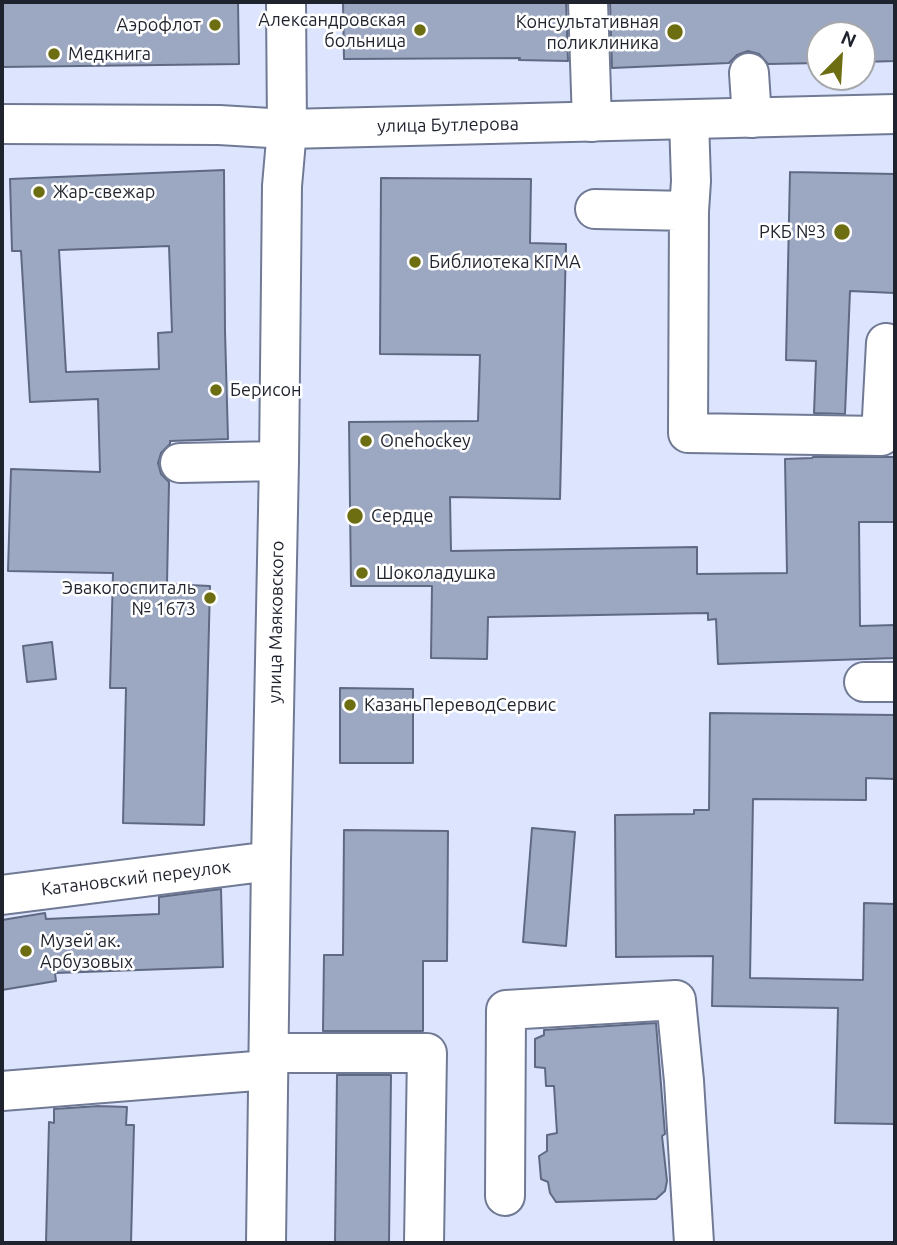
<!DOCTYPE html>
<html>
<head>
<meta charset="utf-8">
<style>
  body { margin:0 }
  #map { position:relative; width:897px; height:1245px; overflow:hidden; background:#dce5fd; font-family:Ubuntu,sans-serif }
  canvas { display:block }
  .frame { position:absolute; inset:0; border:4px solid #1f232e; pointer-events:none }
  .north { position:absolute; left:806px; top:21px; width:70px; height:70px; box-sizing:border-box; background:#fff; border:2px solid #a5a7ab; border-radius:50%; rotate:24deg; font-size:19px; font-weight:700; line-height:28px; text-align:center; color:#1f232e }
  .north::after { content:''; display:block; margin:auto; width:24px; height:32px; background:#6c6e11; clip-path:polygon(50% 0,100% 100%,50% 72%,0 100%) }
</style>
</head>
<body>
<div id="map">
<canvas width="897" height="1245"></canvas>
<div class="frame"></div>
<div class="north">N</div>
</div>
<script>
const g = document.querySelector('canvas').getContext('2d');
g.lineJoin = 'round';
function fillPath(path, color) {
  g.fillStyle = color;
  g.fill(path, 'evenodd');
}
function toPath(rows) {
  const path = new Path2D();
  for (const r of rows) {
    path.moveTo(r[0], r[1]);
    for (let i = 2; i < r.length; i += 2) path.lineTo(r[i], r[i + 1]);
  }
  return path;
}
function strokePath(path, color, width, dash) {
  g.strokeStyle = color;
  g.lineWidth = width;
  g.lineCap = dash ? 'butt' : 'round';
  g.setLineDash(dash || []);
  g.stroke(path);
}
function drawText(font, color, halo, rows, align = 'center') {
  g.font = font + ' Ubuntu,sans-serif';
  g.lineWidth = 5;
  g.setLineDash([]);
  g.textBaseline = 'middle';
  g.strokeStyle = halo;
  g.fillStyle = color;
  for (const [text, x, y, turn = 0] of rows) {
    g.save();
    g.translate(x, y);
    g.rotate((+turn || 0) * Math.PI / 180);
    g.textAlign = isNaN(turn) ? turn : align;
    if (halo) g.strokeText(text, 0, 0);
    g.fillText(text, 0, 0);
    g.restore();
  }
}
const building = toPath([
  [2,2,238,2,239,64,2,67,2,2],
  [343,2,566,2,568,61,519,60,520,58,344,59,343,2],
  [610,2,895,2,895,61,862,62,862,35,820,35,820,63,768,64,759,54,748,51,737,55,729,63,612,68,610,2],
  [224,170,225,331,228,439,170,441,170,444,161,453,158,463,161,474,169,482,167,584,210,586,204,825,123,823,126,688,110,688,113,573,8,571,11,469,100,472,98,399,30,402,21,251,12,251,10,179,224,170],
  [169,246,172,332,158,333,159,369,66,372,59,250,169,246],
  [790,172,895,174,895,293,850,291,845,414,814,413,816,361,786,360,790,172],
  [381,178,531,179,530,243,566,244,560,499,450,497,451,551,697,547,697,574,787,573,785,459,812,458,813,457,895,457,895,522,859,522,860,626,895,625,895,658,718,664,716,619,708,620,708,613,488,617,487,659,431,658,432,586,351,586,349,422,478,421,480,355,380,354,381,178],
  [52,642,56,679,27,682,23,646,52,642],
  [340,688,413,689,413,763,340,763,340,688],
  [710,713,895,715,895,779,866,778,866,800,753,799,750,978,863,980,864,903,895,904,895,1124,835,1123,838,1008,712,1006,713,956,616,957,615,815,694,814,694,810,709,810,710,713],
  [532,828,575,832,566,946,523,942,532,828],
  [344,830,448,831,447,961,423,961,423,1031,323,1031,324,955,343,955,344,830],
  [221,889,223,967,55,973,56,981,2,990,2,920,45,913,46,919,159,914,159,897,221,889],
  [656,1023,665,1134,662,1136,667,1181,665,1191,656,1199,556,1202,550,1193,548,1182,541,1179,539,1156,547,1151,547,1135,557,1133,554,1086,546,1086,545,1068,535,1067,535,1039,544,1035,544,1030,656,1023],
  [337,1075,391,1075,389,1243,335,1243,337,1075],
  [99,1106,127,1107,126,1125,134,1125,131,1243,46,1243,49,1122,54,1123,54,1109,99,1106]
]);
fillPath(building, '#9ca7c2');
strokePath(building, '#5f6983', 2);
const minor = toPath([
  [588,2,592,122],
  [749,73,752,118],
  [689,120,691,181,689,211,688,433,881,436,886,343],
  [595,209,689,211],
  [180,463,279,461],
  [864,682,895,682],
  [2,895,271,861],
  [269,1053,427,1053,424,1243],
  [2,1091,268,1070],
  [505,1196,506,1010,676,1000,684,1081,694,1243],
  [266,1243,271,861,279,461,282,186,287,129,286,2]
]);
const major = toPath([
  [2,124,219,125,287,129,895,114]
]);
strokePath(minor, '#707a94', 42);
strokePath(major, '#707a94', 42);
strokePath(minor, '#fff', 38);
strokePath(major, '#fff', 38);
for (const [x, y, r, color] of [
  [215,25,7,"#6c6e11"],
  [420,30,7,"#6c6e11"],
  [675,32,9,"#6c6e11"],
  [54,54,7,"#6c6e11"],
  [39,192,7,"#6c6e11"],
  [842,232,9,"#6c6e11"],
  [415,262,7,"#6c6e11"],
  [216,390,7,"#6c6e11"],
  [366,441,7,"#6c6e11"],
  [355,516,9,"#6c6e11"],
  [362,573,7,"#6c6e11"],
  [210,598,7,"#6c6e11"],
  [350,705,7,"#6c6e11"],
  [26,951,7,"#6c6e11"]
]) {
  const dot = new Path2D();
  dot.arc(x, y, r, 0, 2 * Math.PI);
  g.fillStyle = color;
  g.fill(dot);
  strokePath(dot, '#fff', 2.5);
}
drawText('18px', '#1f232e', '#fff', [
  ["Александровская",406,20,"right"],
  ["больница",406,41,"right"],
  ["Консультативная",659,22,"right"],
  ["поликлиника",659,43,"right"],
  ["Аэрофлот",201,25,"right"],
  ["Медкнига",68,54],
  ["Жар-свежар",53,192],
  ["РКБ №3",826,232,"right"],
  ["Библиотека КГМА",429,262],
  ["Берисон",230,390],
  ["Onehockey",380,441],
  ["Сердце",371,516],
  ["Шоколадушка",376,573],
  ["Эвакогоспиталь",196,588,"right"],
  ["№ 1673",196,609,"right"],
  ["КазаньПереводСервис",364,705],
  ["Музей ак.",40,941],
  ["Арбузовых",40,962]
], 'left');
drawText('18px', '#1f232e', '#fff', [
  ["улица Бутлерова",448,125,-1],
  ["улица Маяковского",276,622,-89],
  ["Катановский переулок",136,878,-7]
]);
</script>
</body>
</html>
